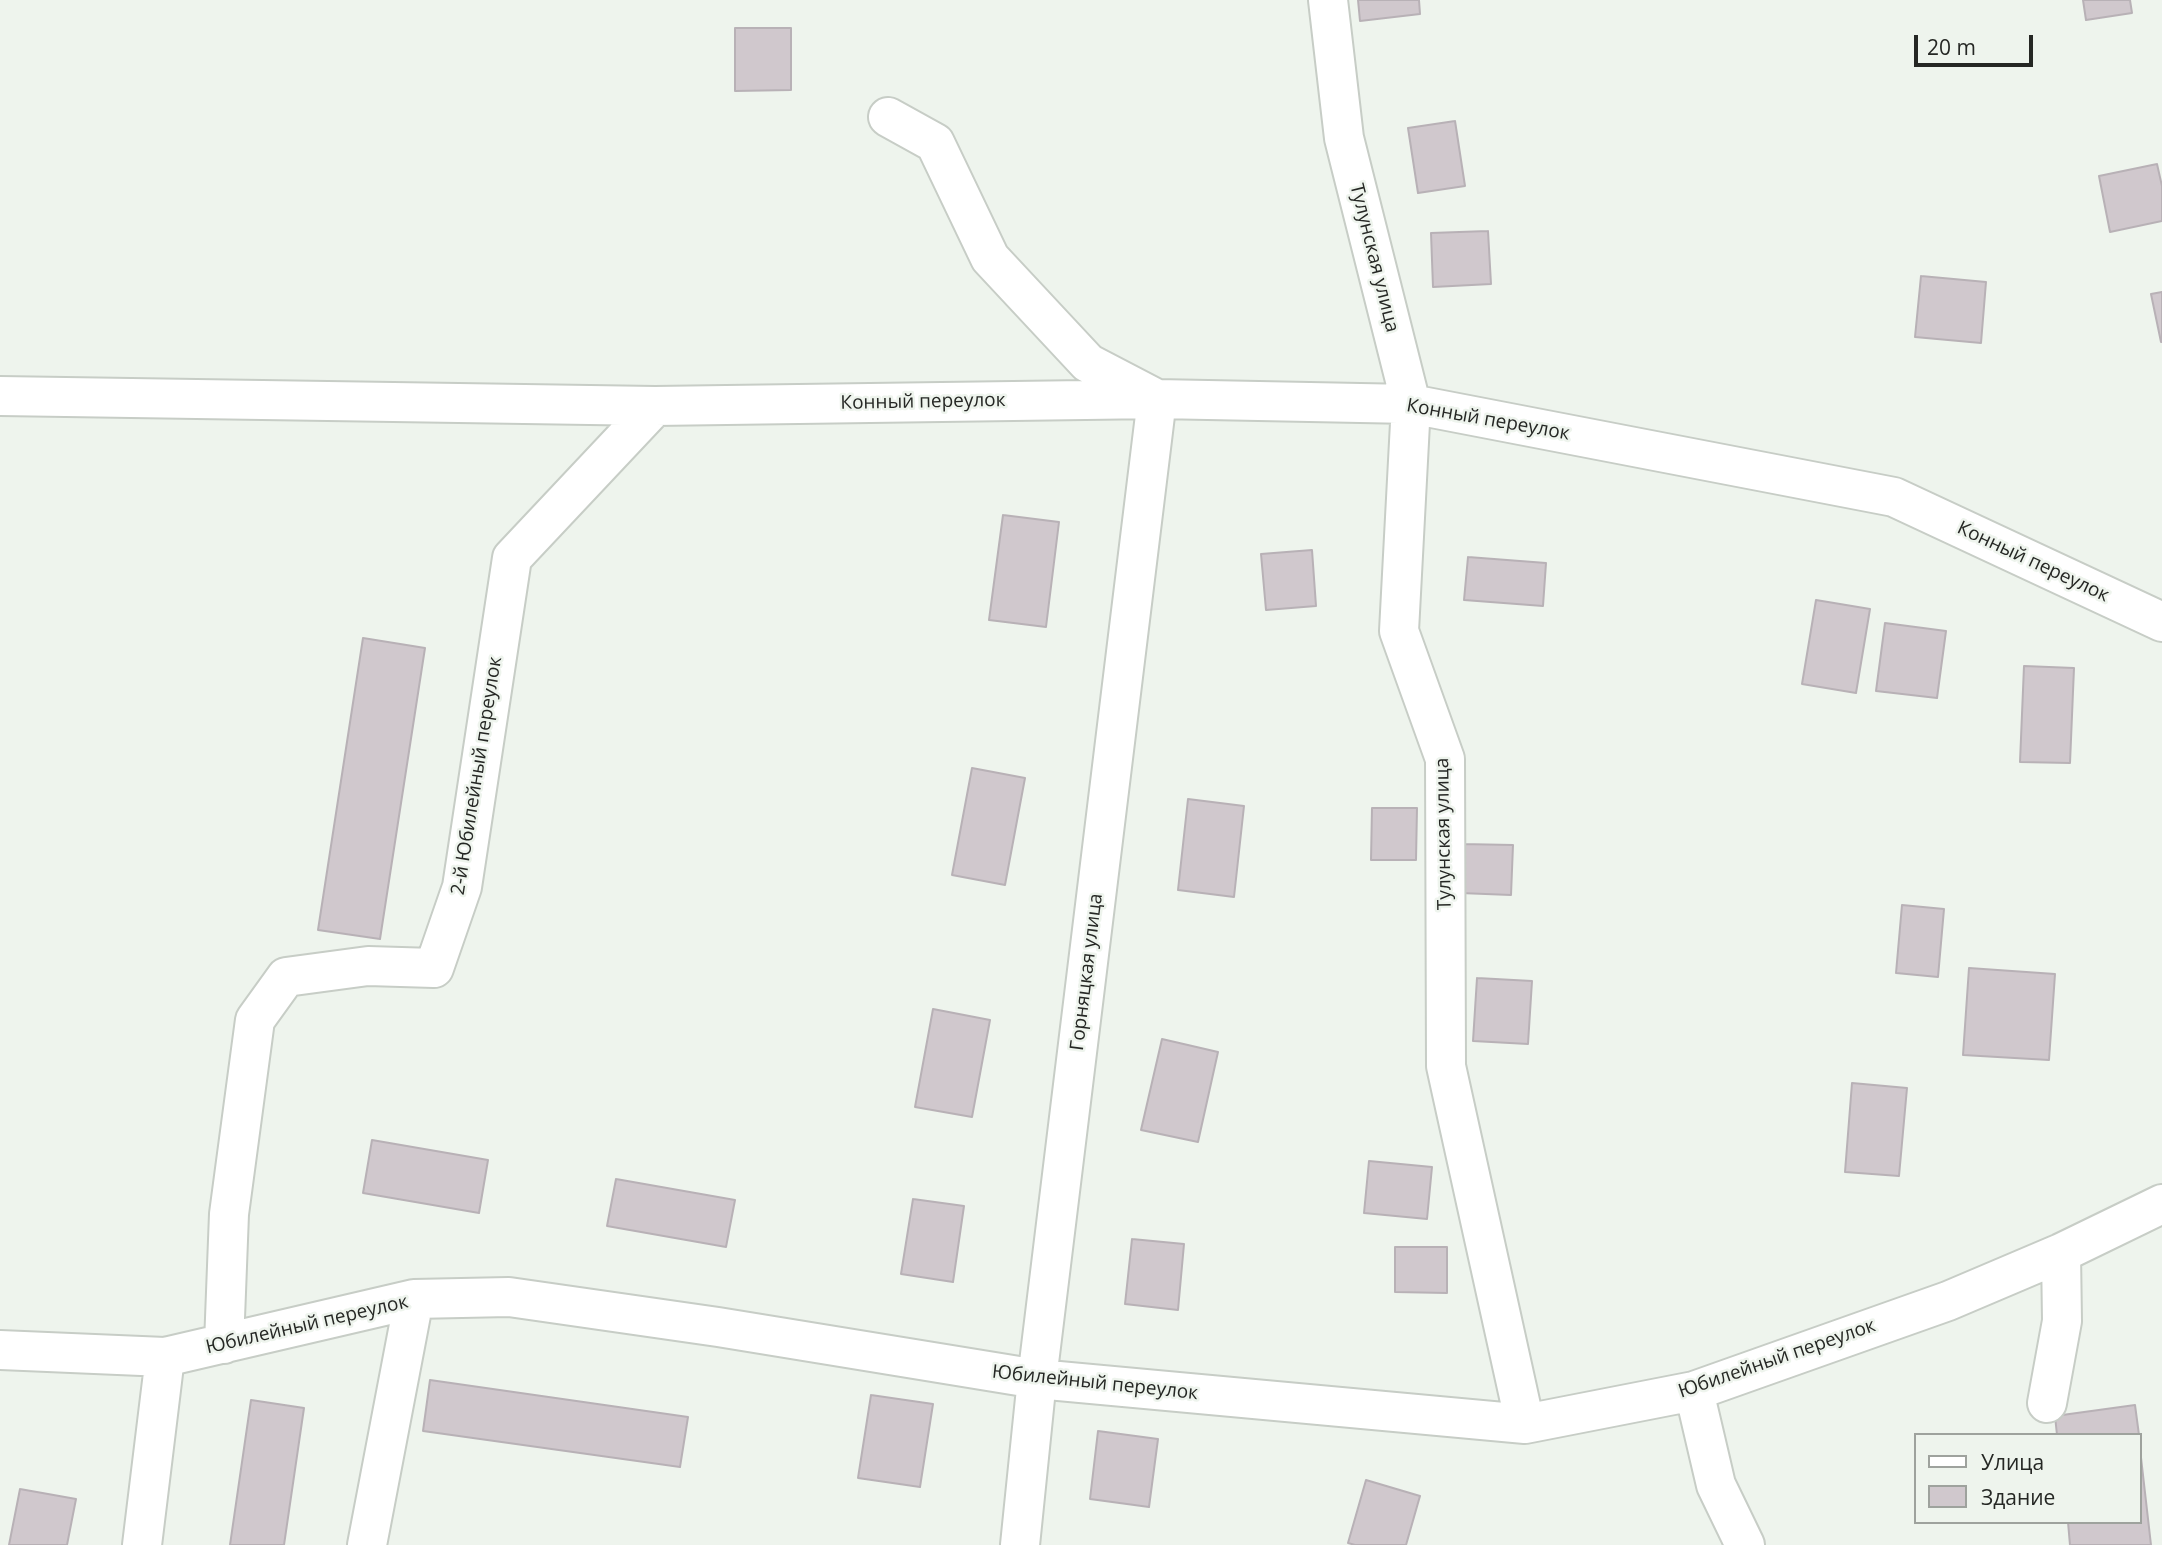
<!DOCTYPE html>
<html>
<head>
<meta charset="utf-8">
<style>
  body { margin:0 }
  #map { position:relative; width:2162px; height:1545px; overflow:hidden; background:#eef4ed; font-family:"Open Sans",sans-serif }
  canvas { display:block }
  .legend { position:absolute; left:1914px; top:1433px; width:228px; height:91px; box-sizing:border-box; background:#eef4ed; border:2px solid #9ea29d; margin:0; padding:9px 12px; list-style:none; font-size:21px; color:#252724 }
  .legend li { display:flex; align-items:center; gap:14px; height:35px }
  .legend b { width:35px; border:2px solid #9ea29d }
  .scale { position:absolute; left:1914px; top:35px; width:119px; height:32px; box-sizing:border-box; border:4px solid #252724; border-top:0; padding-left:9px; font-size:21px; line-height:24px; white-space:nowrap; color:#252724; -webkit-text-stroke:5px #eef4ed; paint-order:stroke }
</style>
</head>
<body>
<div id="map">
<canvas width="2162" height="1545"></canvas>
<ul class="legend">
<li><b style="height:9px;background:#fff"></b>Улица</li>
<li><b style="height:19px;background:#d0c8cd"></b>Здание</li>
</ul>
<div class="scale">20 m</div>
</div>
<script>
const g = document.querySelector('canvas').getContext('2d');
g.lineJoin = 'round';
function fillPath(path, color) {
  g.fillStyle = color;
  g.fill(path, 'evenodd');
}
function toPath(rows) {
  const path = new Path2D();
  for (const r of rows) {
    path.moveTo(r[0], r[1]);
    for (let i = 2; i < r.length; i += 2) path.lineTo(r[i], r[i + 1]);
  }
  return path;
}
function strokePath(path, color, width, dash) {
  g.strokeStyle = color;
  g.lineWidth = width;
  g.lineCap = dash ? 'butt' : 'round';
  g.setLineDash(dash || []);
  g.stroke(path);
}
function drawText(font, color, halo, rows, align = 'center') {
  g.font = font + ' "Open Sans",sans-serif';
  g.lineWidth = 5;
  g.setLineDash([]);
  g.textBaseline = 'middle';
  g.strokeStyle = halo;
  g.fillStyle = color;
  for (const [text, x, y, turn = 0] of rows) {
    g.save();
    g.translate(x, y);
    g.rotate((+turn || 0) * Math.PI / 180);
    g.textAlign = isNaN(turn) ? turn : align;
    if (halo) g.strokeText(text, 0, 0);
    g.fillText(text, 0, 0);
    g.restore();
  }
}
const building = toPath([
  [1358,0,1419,0,1420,14,1360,21,1358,0],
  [2083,0,2130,0,2132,13,2086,20,2083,0],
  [735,28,791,28,791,90,735,91,735,28],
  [1455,121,1465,186,1418,193,1408,128,1455,121],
  [2157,164,2162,186,2162,221,2110,232,2099,176,2157,164],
  [1488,231,1491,284,1433,287,1431,233,1488,231],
  [1921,276,1986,282,1981,343,1915,337,1921,276],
  [2162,292,2162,342,2161,342,2151,294,2162,292],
  [1003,515,1059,522,1046,627,989,620,1003,515],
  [1312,550,1316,606,1266,610,1261,554,1312,550],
  [1468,557,1546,563,1543,606,1464,600,1468,557],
  [1816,600,1870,609,1856,693,1802,684,1816,600],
  [1885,623,1946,631,1937,698,1876,691,1885,623],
  [363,638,425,648,380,939,318,930,363,638],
  [2024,666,2074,668,2070,763,2020,762,2024,666],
  [972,768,1025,778,1005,885,952,875,972,768],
  [1188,799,1244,806,1234,897,1178,890,1188,799],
  [1372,808,1417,808,1416,860,1371,860,1372,808],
  [1461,844,1513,845,1511,895,1460,893,1461,844],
  [1902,905,1944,909,1938,977,1896,973,1902,905],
  [1969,968,2055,974,2049,1060,1963,1055,1969,968],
  [1477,978,1532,981,1528,1044,1473,1041,1477,978],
  [933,1009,990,1020,972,1117,915,1107,933,1009],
  [1162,1039,1218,1052,1198,1142,1141,1130,1162,1039],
  [1852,1083,1907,1088,1899,1176,1845,1172,1852,1083],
  [372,1140,488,1160,479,1213,363,1193,372,1140],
  [1369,1161,1432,1167,1427,1219,1364,1213,1369,1161],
  [616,1179,735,1200,726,1247,607,1226,616,1179],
  [913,1199,964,1206,953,1282,901,1274,913,1199],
  [1132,1239,1184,1244,1178,1310,1125,1304,1132,1239],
  [1395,1247,1447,1247,1447,1293,1395,1292,1395,1247],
  [430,1380,688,1417,680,1467,423,1431,430,1380],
  [871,1395,933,1404,920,1487,858,1478,871,1395],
  [251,1400,304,1408,284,1545,230,1545,251,1400],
  [2135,1405,2139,1435,2057,1435,2055,1416,2135,1405],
  [1098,1431,1158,1439,1149,1507,1090,1499,1098,1431],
  [2139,1440,2151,1545,2070,1545,2068,1522,2139,1522,2139,1440],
  [1366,1480,1420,1496,1406,1545,1355,1545,1348,1543,1366,1480],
  [20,1489,76,1499,67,1545,9,1545,20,1489]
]);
fillPath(building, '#d0c8cd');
strokePath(building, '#b8b1b6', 2);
const minor = toPath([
  [1328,0,1344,138,1411,404,1399,631,1445,759,1446,1066,1525,1424],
  [888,117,935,143,990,258,1088,363,1157,399,1037,1379,1020,1545],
  [0,396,655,406,1157,399,1411,404,1894,497,2162,622],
  [224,1344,229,1214,255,1020,286,977,368,966,434,968,462,887,512,558,655,406],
  [0,1350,165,1357,414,1299,509,1297,718,1327,1037,1379,1525,1424,1694,1391,1948,1301,2061,1253,2162,1204],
  [1694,1391,1716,1485,1745,1545],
  [2047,1403,2062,1321,2061,1253],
  [142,1545,165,1357],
  [367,1545,414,1299]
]);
strokePath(minor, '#c7cdc6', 42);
strokePath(minor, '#fff', 38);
drawText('19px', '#252724', '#eef4ed', [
  ["Тулунская улица",1374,258,76],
  ["Конный переулок",923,402,-1],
  ["Конный переулок",1488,420,10],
  ["Конный переулок",2033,562,25],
  ["2-й Юбилейный переулок",477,776,-81],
  ["Тулунская улица",1444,834,-91],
  ["Горняцкая улица",1087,972,-83],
  ["Юбилейный переулок",307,1325,-13],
  ["Юбилейный переулок",1777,1359,-19],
  ["Юбилейный переулок",1095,1383,6]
]);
</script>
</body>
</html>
